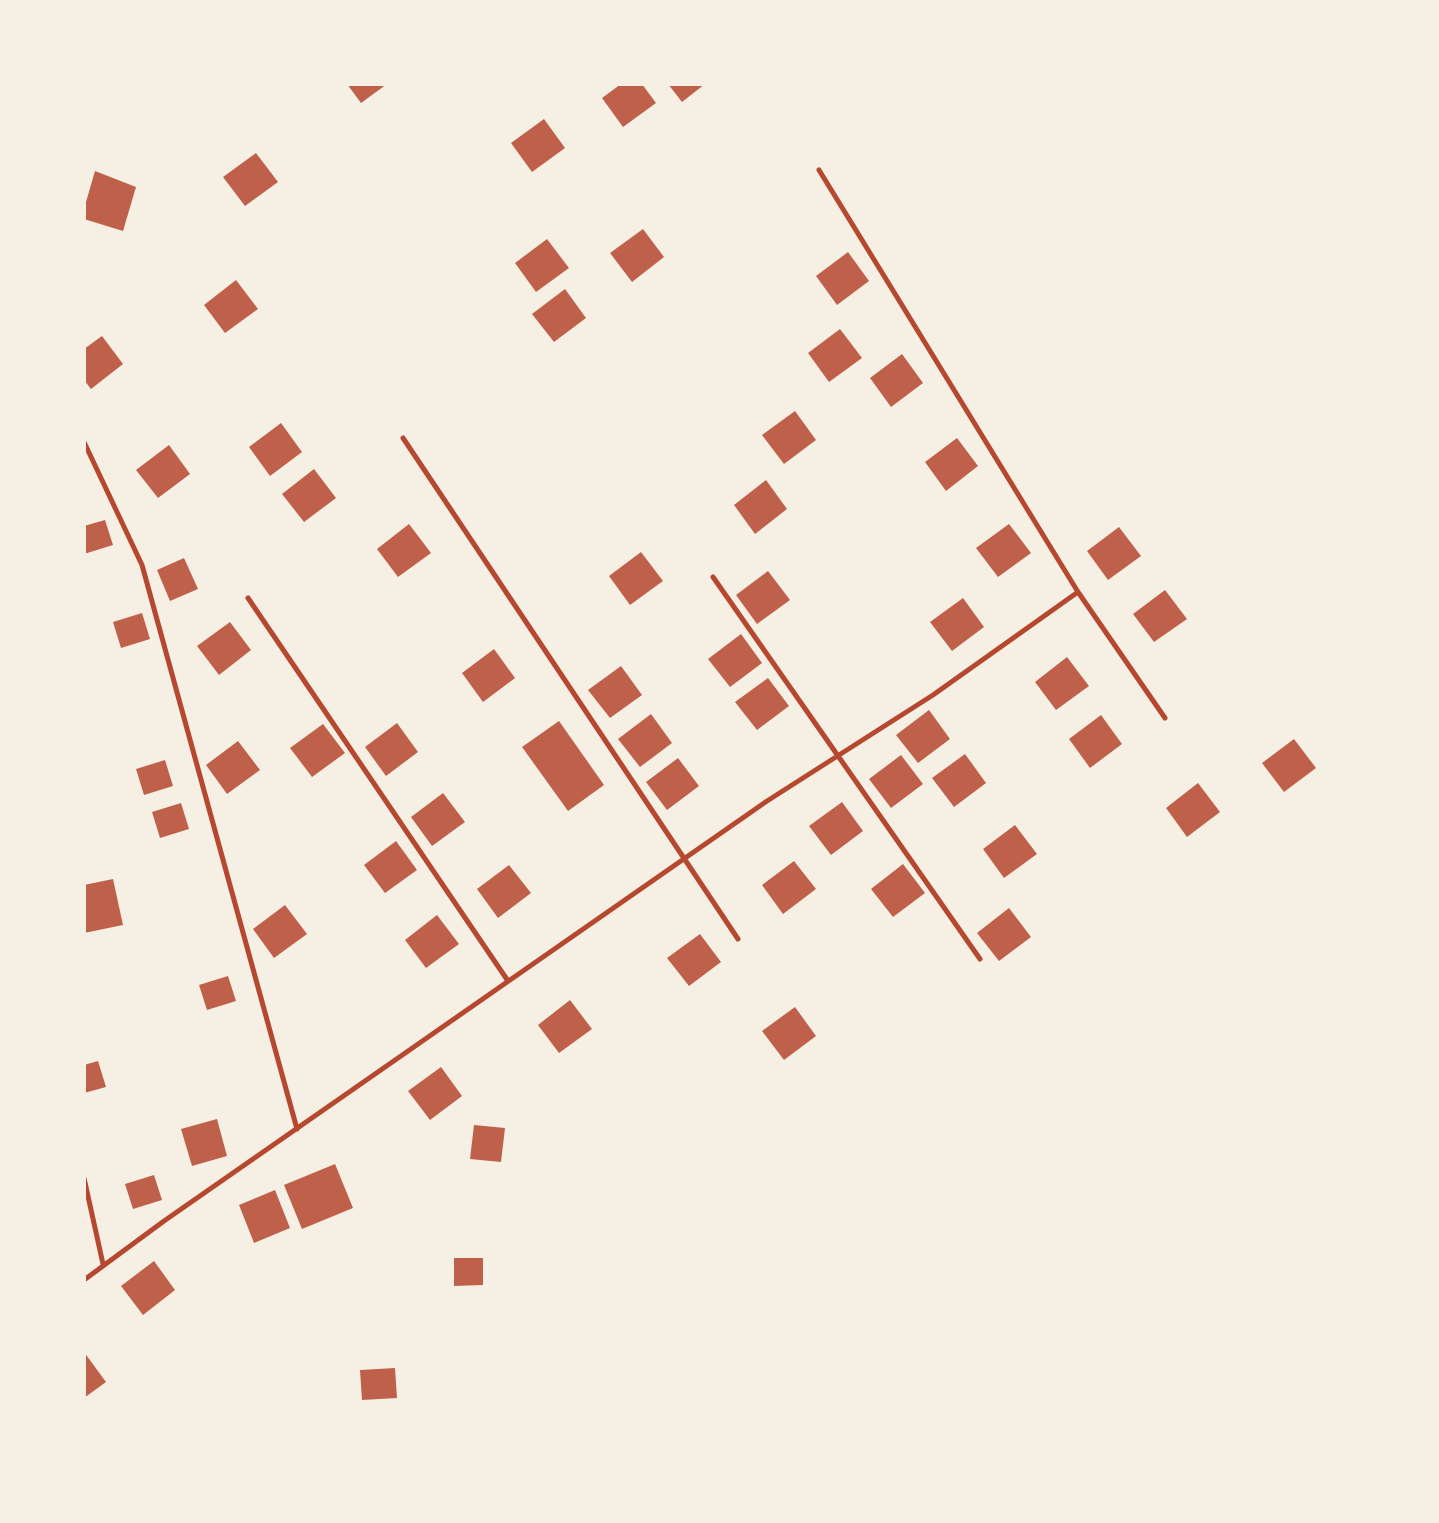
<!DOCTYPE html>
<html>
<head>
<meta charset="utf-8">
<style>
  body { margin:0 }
  #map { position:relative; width:1439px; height:1523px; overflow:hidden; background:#f6efe4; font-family:"PT Sans",sans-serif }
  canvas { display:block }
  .frame { position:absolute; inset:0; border:86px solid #f6efe4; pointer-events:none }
</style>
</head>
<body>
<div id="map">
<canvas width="1439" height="1523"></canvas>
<div class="frame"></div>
</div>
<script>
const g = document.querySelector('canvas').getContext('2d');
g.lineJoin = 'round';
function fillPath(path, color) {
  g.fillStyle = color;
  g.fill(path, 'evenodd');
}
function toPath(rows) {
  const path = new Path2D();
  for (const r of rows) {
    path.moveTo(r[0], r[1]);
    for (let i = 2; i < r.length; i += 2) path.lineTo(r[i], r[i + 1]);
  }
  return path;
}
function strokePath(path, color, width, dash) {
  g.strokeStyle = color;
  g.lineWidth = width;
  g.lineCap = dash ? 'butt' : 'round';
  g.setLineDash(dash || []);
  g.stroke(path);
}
fillPath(toPath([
  [347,84,387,84,361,103],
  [621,84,642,84,656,103,623,127,602,98],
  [668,84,705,84,682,102],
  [544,119,565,148,532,172,511,143],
  [256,153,278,182,245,206,223,177],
  [95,171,136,187,123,231,84,219,84,209],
  [643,229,664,257,632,282,610,253],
  [547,239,569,268,536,292,515,263],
  [848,252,869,281,837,305,816,276],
  [236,280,258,309,225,333,204,305],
  [565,289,586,318,554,342,532,314],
  [840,329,862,358,829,382,808,353],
  [102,336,123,364,91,389,84,380,84,349],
  [902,354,923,383,891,407,870,378],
  [795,411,816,440,784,464,762,435],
  [281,423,302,452,270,476,249,447],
  [957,438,978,466,946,491,925,462],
  [169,445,190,474,158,498,136,470],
  [314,469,336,498,304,522,282,494],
  [766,480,787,509,755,534,734,505],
  [105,520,113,545,84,554,84,526],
  [409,524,431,553,398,577,377,549],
  [1009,524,1031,553,998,577,976,548],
  [1119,527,1141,556,1108,580,1087,551],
  [641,552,663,581,630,605,609,576],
  [184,558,198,589,170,601,157,570],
  [768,571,790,600,757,624,736,595],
  [1165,590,1187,619,1154,642,1133,614],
  [963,598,984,627,952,651,930,622],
  [142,613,150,639,121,648,113,622],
  [230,622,251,650,219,675,197,646],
  [741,634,762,663,730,687,708,659],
  [494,649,515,678,483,702,462,673],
  [1067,657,1089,686,1056,710,1035,682],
  [621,666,642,695,610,718,588,690],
  [768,678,789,706,757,730,735,702],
  [929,710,950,739,918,763,896,735],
  [651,714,672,743,640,767,618,739],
  [1101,715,1122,744,1090,768,1069,739],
  [559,721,604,785,568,811,522,747],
  [397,723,418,752,386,776,365,747],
  [323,724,345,753,312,777,290,748],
  [1294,739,1316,768,1284,792,1262,763],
  [238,741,260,770,227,794,206,765],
  [965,754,986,783,954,807,932,778],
  [901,755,923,784,891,808,869,779],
  [678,758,699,786,667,810,646,782],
  [165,760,173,786,144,795,136,769],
  [1198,783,1220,812,1187,837,1166,808],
  [443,793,465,822,432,846,411,817],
  [842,802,863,831,831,855,809,826],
  [181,803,189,829,160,838,152,812],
  [1015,825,1037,854,1004,878,983,849],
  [396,841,417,870,385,893,364,865],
  [794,861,816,889,783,914,762,885],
  [903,864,925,893,893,917,871,889],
  [509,865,531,893,498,918,477,889],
  [113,879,123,925,84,933,84,885],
  [285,905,307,934,274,958,253,929],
  [1009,908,1031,937,999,961,977,933],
  [437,915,459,944,426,968,405,940],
  [700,934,721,962,689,986,667,958],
  [228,976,236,1001,207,1010,199,985],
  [570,1000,592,1029,559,1053,538,1025],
  [795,1007,816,1036,784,1060,762,1031],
  [98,1061,106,1087,84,1093,84,1065],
  [441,1067,462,1096,430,1120,408,1091],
  [217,1119,227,1156,192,1166,181,1129],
  [474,1125,505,1128,501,1162,470,1159],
  [335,1164,353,1208,302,1229,284,1185],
  [154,1175,162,1200,133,1209,125,1184],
  [275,1190,290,1228,254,1243,239,1205],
  [454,1258,483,1258,483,1285,454,1286],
  [154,1261,175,1290,143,1315,121,1286],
  [84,1352,106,1382,84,1398],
  [395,1368,397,1398,362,1400,360,1370]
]), '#bf614a');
strokePath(toPath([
  [403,438,738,939],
  [84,442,142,565,297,1129],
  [713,577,980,959],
  [1078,592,1165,718],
  [248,598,508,981],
  [84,1178,103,1264],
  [84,1280,164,1221,767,801,933,695,1078,592,819,170]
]), '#b5482f', 5);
</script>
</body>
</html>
